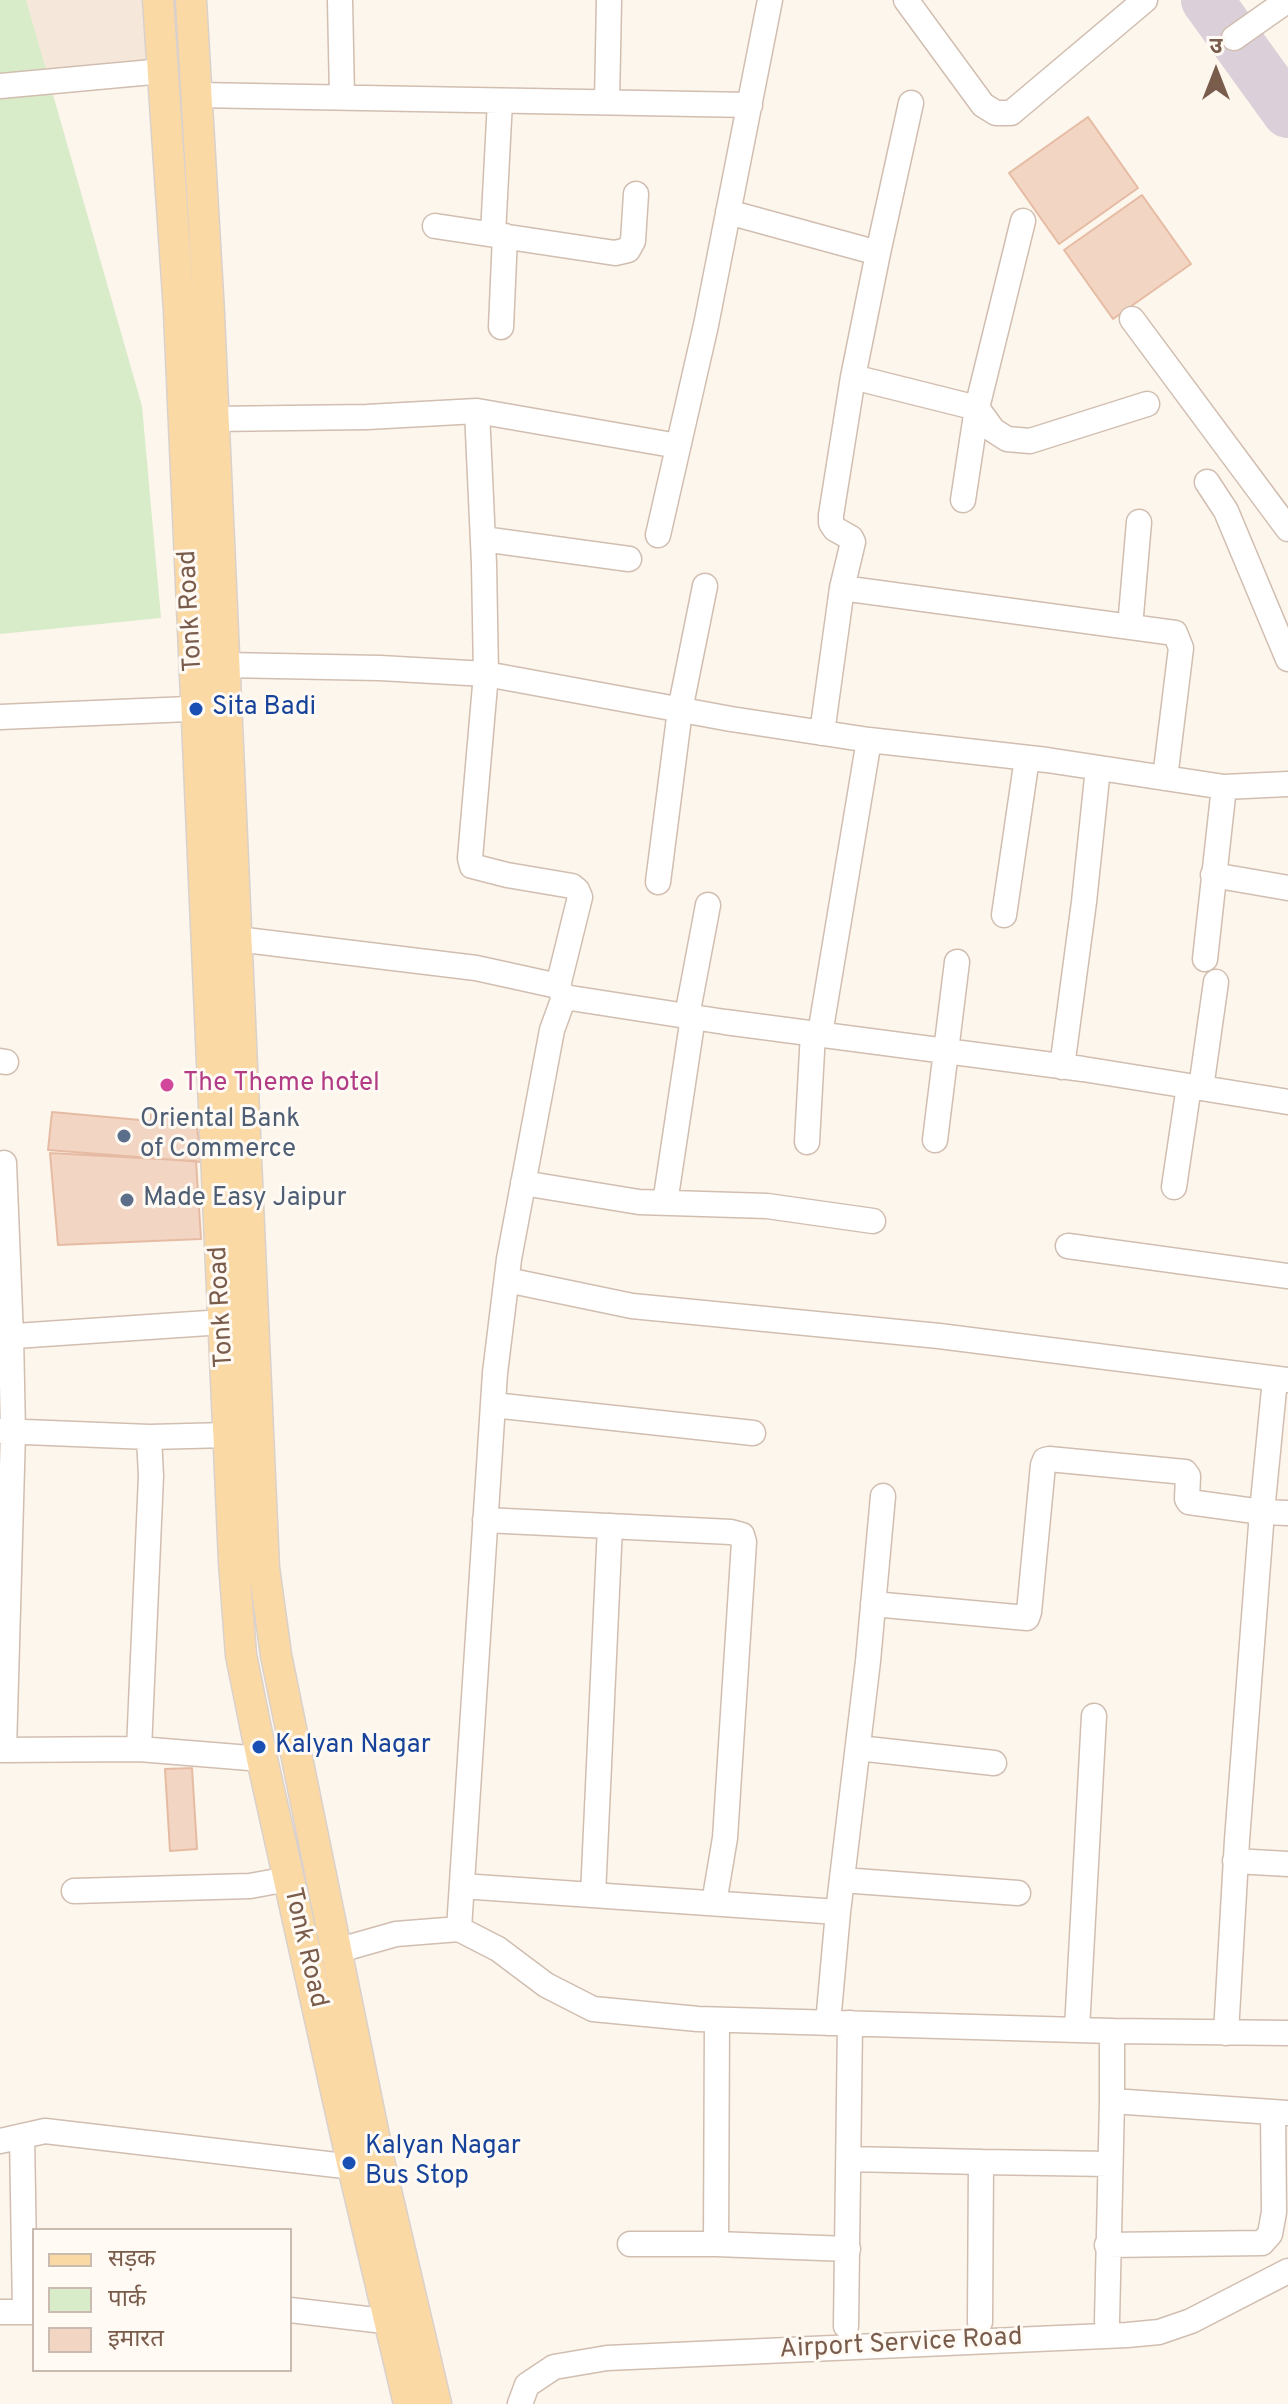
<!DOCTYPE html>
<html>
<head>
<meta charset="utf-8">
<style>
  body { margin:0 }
  #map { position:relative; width:1288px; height:2404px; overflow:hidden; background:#fdf6ec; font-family:Overpass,"Noto Sans Devanagari",sans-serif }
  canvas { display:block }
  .legend { position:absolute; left:32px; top:2228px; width:260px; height:144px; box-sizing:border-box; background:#fffaf3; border:2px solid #cabbb1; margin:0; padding:10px 14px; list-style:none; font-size:24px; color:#7a5c4d }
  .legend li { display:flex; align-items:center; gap:16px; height:40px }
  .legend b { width:40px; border:2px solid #cabbb1 }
  .north { position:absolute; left:1176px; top:32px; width:80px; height:80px; -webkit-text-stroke:6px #fffaf3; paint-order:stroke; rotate:0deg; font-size:22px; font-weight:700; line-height:32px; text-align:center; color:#7a5c4d }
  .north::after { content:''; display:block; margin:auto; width:28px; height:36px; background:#7a5c4d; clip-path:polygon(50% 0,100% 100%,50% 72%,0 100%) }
</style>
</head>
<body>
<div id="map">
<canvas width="1288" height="2404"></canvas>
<ul class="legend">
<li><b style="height:10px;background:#fbd9a5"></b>सड़क</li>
<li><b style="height:22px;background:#d8ecc9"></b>पार्क</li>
<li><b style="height:22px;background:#f3d5c3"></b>इमारत</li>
</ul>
<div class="north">उ</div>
</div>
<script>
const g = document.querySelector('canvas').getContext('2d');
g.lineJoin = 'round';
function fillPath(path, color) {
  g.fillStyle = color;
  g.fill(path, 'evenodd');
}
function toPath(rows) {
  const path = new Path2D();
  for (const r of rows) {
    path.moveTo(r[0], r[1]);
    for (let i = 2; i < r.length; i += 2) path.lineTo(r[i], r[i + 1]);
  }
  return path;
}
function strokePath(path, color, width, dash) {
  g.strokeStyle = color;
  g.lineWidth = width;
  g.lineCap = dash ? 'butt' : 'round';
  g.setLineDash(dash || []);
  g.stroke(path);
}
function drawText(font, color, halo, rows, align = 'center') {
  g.font = font + ' Overpass,sans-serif';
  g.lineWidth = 6;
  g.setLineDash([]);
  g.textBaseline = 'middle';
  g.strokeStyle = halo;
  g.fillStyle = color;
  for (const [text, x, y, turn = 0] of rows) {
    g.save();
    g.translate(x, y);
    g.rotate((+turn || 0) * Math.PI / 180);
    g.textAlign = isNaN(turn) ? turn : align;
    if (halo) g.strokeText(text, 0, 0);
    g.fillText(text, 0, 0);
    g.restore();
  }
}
fillPath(toPath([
  [0,0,149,0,155,63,0,83]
]), '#f5e8da');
fillPath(toPath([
  [0,0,26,0,142,406,161,618,0,634]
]), '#d8ecc9');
strokePath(toPath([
  [1207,0,1288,112]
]), '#dbcfda', 52);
const building = toPath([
  [1088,117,1138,188,1059,244,1009,173,1088,117],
  [1142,195,1191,264,1113,319,1064,250,1142,195],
  [52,1112,151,1121,151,1114,195,1115,202,1162,48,1150,52,1112],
  [50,1153,196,1161,201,1239,58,1245,50,1153],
  [192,1768,197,1849,170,1851,165,1769,192,1768]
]);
fillPath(building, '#f3d5c3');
strokePath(building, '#e6bba3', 2);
const minor = toPath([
  [340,0,342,97],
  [906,0,983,105,996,113,1011,113,1145,0],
  [1234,38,1288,0],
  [0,86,163,71],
  [197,95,750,105],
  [607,102,609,0],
  [728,212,878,253,911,103],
  [435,226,615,253,628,250,633,241,636,194],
  [493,234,500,101],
  [1132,319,1288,529],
  [501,327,505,236],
  [853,377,977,408,1023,221],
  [977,408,993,430,1007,439,1030,441,1147,404],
  [214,419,367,417,477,411,678,446],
  [1207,482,1226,511,1288,659],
  [963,500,977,408],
  [658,535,706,325,770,0],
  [483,539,629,559],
  [842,588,853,542,851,538,835,529,831,523,831,515,853,377,878,253],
  [1130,627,1139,522],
  [225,665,380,668,486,674,484,564,477,411],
  [0,717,212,708],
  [822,733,842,588,1175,633,1181,648,1165,778],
  [1213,875,1288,888],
  [658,882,680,710,705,586],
  [1004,915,1027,758],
  [237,939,476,968,558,986,564,997,725,1022,1083,1069,1288,1102],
  [1205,959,1224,787],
  [558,986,580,897,577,890,572,886,507,875,472,866,470,858,486,674,731,719,869,740,1047,760,1224,787,1288,784],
  [687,1016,708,905],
  [820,1034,869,740],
  [0,1061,6,1062],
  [1062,1067,1084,902,1098,768],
  [1201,1088,1216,982],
  [935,1140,957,962],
  [807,1142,813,1033],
  [523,1183,639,1202,767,1206,873,1221],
  [1174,1187,1189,1086],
  [665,1203,693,1017],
  [1068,1246,1288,1276],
  [507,1280,632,1306,939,1336,1288,1380],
  [0,1337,223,1322],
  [1275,1379,1262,1512,1288,1513],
  [493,1405,753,1433],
  [0,1431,149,1437,228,1435],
  [485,1520,731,1532,742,1535,744,1542,725,1838,714,1903],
  [873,1604,1027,1618,1029,1612,1043,1465,1045,1460,1049,1459,1185,1472,1188,1476,1187,1499,1189,1502,1262,1512,1237,1840,1226,2033],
  [858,1748,994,1763],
  [139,1749,151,1476,149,1437],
  [0,1750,139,1749,262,1759],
  [4,1750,13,1432,11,1336,4,1163],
  [1235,1861,1288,1864],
  [842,1880,1018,1893],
  [462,1886,838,1912,868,1661,883,1496],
  [74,1891,250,1886,288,1879],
  [593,1895,610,1526],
  [459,1929,498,1949,546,1985,593,2009,698,2019,1112,2031,1112,2101,1288,2113],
  [336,1951,396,1934,459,1929,495,1373,509,1259,552,1030,564,997],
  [828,2023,838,1912],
  [1077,2029,1094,1716],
  [1112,2031,1288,2033],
  [22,2136,25,2312],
  [0,2141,45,2131,353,2167],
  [849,2159,981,2162,980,2322],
  [981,2162,1110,2164],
  [630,2244,716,2244,848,2249],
  [716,2244,717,2020],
  [1107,2245,1262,2243,1270,2234,1274,2212,1273,2112],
  [290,2310,375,2320,388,2317],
  [0,2312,34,2312],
  [1107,2321,1112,2101],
  [846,2326,850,2023],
  [520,2404,527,2385,554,2367,607,2358,1127,2335,1159,2332,1191,2321,1288,2271]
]);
const major = toPath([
  [158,0,179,311,234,1562,241,1655,262,1759,353,2167,409,2404],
  [191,0,209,313,264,1568,276,1655,380,2165,436,2404]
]);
strokePath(minor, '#d1beb0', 27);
strokePath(major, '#dad1cd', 33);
strokePath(minor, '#fff', 24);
strokePath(major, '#fbd9a5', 30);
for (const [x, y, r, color] of [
  [196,709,8,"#1a4fb4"],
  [167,1085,8,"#d1479c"],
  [124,1136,8,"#5c6f8a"],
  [127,1200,8,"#5c6f8a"],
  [259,1747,8,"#1a4fb4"],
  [349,2163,8,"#1a4fb4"]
]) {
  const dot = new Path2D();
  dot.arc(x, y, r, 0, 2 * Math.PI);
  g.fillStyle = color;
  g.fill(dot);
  strokePath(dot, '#fffaf3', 3);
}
drawText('26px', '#7a5c4d', '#fffaf3', [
  ["Tonk Road",192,611,-93],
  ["Tonk Road",223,1307,-93],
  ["Tonk Road",304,1948,77],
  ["Airport Service Road",901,2345,-3]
]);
drawText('26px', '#164399', '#fffaf3', [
  ["Sita Badi",212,709],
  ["Kalyan Nagar",275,1747],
  ["Kalyan Nagar",365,2148],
  ["Bus Stop",365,2178]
], 'left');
drawText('26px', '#b23c85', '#fffaf3', [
  ["The Theme hotel",183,1085]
], 'left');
drawText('26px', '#4e5e75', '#fffaf3', [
  ["Oriental Bank",140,1121],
  ["of Commerce",140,1151],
  ["Made Easy Jaipur",143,1200]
], 'left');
</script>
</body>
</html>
